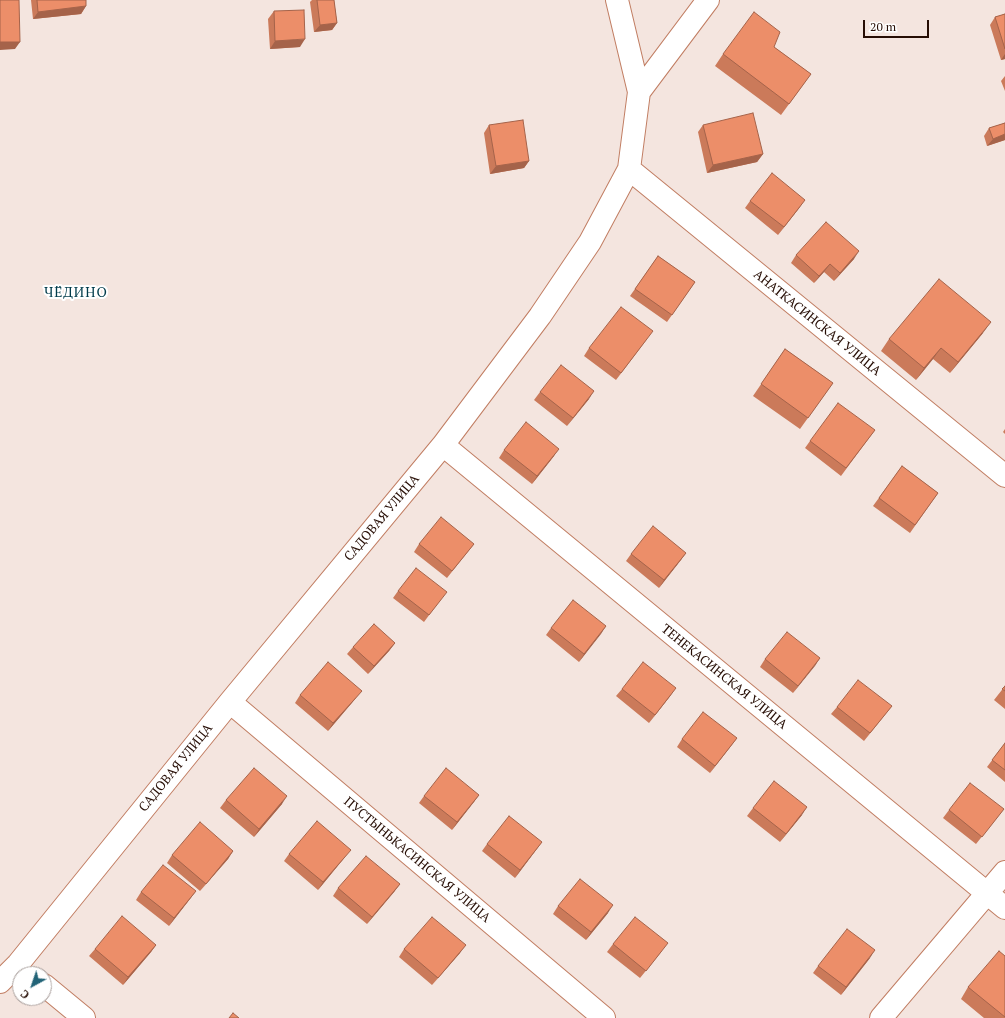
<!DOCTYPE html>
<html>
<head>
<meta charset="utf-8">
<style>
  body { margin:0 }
  #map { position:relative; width:1005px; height:1018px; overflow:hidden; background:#f4e5df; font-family:"PT Serif",serif }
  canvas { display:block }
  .north { position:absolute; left:12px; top:966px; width:40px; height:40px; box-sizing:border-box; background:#fff; border:1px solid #a89e9b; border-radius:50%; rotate:220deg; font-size:11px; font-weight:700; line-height:16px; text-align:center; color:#260d04 }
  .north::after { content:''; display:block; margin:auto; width:14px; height:18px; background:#226377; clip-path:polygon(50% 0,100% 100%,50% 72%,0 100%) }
  .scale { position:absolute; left:863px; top:20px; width:66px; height:18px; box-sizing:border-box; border:2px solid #260d04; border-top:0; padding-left:5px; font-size:12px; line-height:14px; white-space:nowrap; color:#260d04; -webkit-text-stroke:3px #fff; paint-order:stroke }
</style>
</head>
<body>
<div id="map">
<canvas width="1005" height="1018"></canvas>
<div class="north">С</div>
<div class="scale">20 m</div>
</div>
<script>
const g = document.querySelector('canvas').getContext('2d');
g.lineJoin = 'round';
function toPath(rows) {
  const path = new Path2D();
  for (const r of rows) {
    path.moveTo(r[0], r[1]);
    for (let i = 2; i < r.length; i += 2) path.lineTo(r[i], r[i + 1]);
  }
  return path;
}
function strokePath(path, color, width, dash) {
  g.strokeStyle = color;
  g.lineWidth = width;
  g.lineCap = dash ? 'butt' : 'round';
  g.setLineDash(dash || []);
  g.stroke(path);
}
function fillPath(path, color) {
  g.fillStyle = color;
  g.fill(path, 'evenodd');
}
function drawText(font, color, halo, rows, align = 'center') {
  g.font = font + ' "PT Serif",serif';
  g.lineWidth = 4;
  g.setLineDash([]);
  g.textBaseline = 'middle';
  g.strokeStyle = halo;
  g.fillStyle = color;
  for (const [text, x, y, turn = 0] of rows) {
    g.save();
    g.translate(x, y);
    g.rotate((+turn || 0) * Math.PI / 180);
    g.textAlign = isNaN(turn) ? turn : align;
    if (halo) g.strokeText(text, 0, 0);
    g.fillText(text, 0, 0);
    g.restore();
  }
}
const minor = toPath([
  [639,92,708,0],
  [629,169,1005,476],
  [443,445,1005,908],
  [230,702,604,1018],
  [0,982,18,964,230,702,443,445,540,316,590,242,629,169,639,92,617,0],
  [44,985,84,1018],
  [881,1018,1005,872]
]);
strokePath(minor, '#c17d62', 24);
strokePath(minor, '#fff', 22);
fillPath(toPath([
  [31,0,86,0,86,6,81,14,33,19],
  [312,0,334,0,337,23,332,30,314,32,310,2],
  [274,11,300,47,270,49,268,19],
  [1005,14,1005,59,1001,60,990,25,995,17],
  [774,47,811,74,781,115,715,66,723,54],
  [1005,76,1005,91,1001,81],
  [1005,123,1005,140,987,146,984,136,989,128],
  [489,125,529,161,524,168,490,174,484,133],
  [703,125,763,154,757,162,707,173,698,132],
  [750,201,800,207,778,235,745,208],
  [796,255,854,259,834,281,824,272,814,283,791,263],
  [658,256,695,282,667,322,630,296],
  [983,333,950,373,933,359,916,380,881,351,889,339],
  [647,339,616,380,584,356,589,348],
  [785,349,833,383,800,429,753,396],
  [540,392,589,399,567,426,534,400],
  [1005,429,1005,434,1003,432],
  [875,430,841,476,805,448,810,441],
  [504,450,554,456,532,484,499,458],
  [902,466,938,493,910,533,873,506],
  [419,544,474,544,447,578,414,552],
  [686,553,659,588,626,561,631,554],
  [398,591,441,599,424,622,393,598],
  [606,626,579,662,546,635,551,628],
  [395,643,389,651,368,674,347,654,353,647],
  [820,658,793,693,760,667,765,659],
  [1005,686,1005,709,994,700],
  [622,689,671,695,649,723,616,696],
  [300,695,356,698,328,731,295,703],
  [892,706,864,741,831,714,837,707],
  [737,738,710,773,677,747,682,739],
  [1005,743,1005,782,987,767],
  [479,795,452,830,419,803,424,796],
  [226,800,282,804,254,837,220,808],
  [753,808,802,815,780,842,747,816],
  [1004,809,976,844,943,818,949,810],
  [542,842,515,878,482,851,487,844],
  [233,851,228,859,200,891,167,863,172,855],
  [289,854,345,857,318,890,284,861],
  [400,884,394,892,367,924,333,896,338,888],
  [196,891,169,926,136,900,141,892],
  [558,906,608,913,586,940,553,914],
  [613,944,662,951,640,978,607,952],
  [156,945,151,952,123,985,89,956,95,949],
  [404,949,460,953,432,985,399,957],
  [1005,956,1005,1018,984,1018,961,999,968,987],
  [870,958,841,995,813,973,818,966]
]), '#cb7a5a');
fillPath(toPath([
  [86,6,81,14,33,19,38,12],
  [337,23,332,30,314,32,320,25],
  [305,39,300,47,270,49,275,41],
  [0,42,20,42,15,49,0,50],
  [1005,54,1005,59,1001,60],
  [1005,134,1005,140,987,146,993,139],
  [763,154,757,162,707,173,713,165],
  [529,161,524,168,490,174,496,166],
  [805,200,800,207,778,235,784,227],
  [859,251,854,259,834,281,840,273],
  [830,264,824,272,814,283,819,276],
  [991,322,983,333,950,373,958,362],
  [941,348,933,359,916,380,924,368],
  [594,391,589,399,567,426,573,418],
  [559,449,554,456,532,484,537,476],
  [686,553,681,560,659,588,664,580],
  [606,626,601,634,579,662,584,654],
  [395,643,389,651,368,674,374,666],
  [820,658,815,666,793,693,798,686],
  [676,688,671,695,649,723,655,715],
  [362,691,356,698,328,731,333,723],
  [737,738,731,746,710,773,715,766],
  [479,795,474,802,452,830,457,822],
  [287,796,282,804,254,837,259,829],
  [807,807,802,815,780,842,786,834],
  [542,842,515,878,520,870],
  [351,850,345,857,318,890,323,882],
  [233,851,228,859,200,891,206,884],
  [400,884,394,892,367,924,372,917],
  [196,891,190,899,169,926,174,918],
  [613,905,608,913,586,940,591,932],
  [156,945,151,952,123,985,128,977],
  [466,945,460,953,432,985,438,978],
  [875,950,870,958,841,995,846,987]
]), '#a5634a');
const building = toPath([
  [0,0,19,0,20,42,0,42,0,0],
  [37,0,86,0,86,6,38,12,37,0],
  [317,0,334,0,337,23,320,25,317,0],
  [304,10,305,39,275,41,274,11,304,10],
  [754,12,780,32,774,47,811,74,789,104,723,54,754,12],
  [1005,14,1005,49,995,17,1005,14],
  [753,113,763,154,713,165,703,125,753,113],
  [523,120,529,161,496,166,489,125,523,120],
  [1005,123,1005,134,993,139,989,128,1005,123],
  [772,173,805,200,784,227,750,201,772,173],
  [826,222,859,251,840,273,830,264,819,276,796,255,826,222],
  [658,256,695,282,672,315,635,289,658,256],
  [939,279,991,322,958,362,941,348,924,368,889,339,939,279],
  [621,307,653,331,621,373,589,348,621,307],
  [785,349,833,383,808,418,761,384,785,349],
  [561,365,594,391,573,418,540,392,561,365],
  [838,403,875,430,846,468,810,441,838,403],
  [526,422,559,449,537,476,504,450,526,422],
  [902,466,938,493,915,525,879,498,902,466],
  [441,517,474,544,452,571,419,544,441,517],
  [653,526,686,553,664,580,631,554,653,526],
  [416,568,447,592,429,615,398,591,416,568],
  [573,600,606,626,584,654,551,628,573,600],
  [374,624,395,643,374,666,353,647,374,624],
  [787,632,820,658,798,686,765,659,787,632],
  [328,662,362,691,333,723,300,695,328,662],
  [643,662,676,688,655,715,622,689,643,662],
  [858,680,892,706,870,733,837,707,858,680],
  [1005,686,1005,691,1002,689,1005,686],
  [703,712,737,738,715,766,682,739,703,712],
  [1005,743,1005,770,992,760,1005,743],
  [254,768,287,796,259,829,226,800,254,768],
  [446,768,479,795,457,822,424,796,446,768],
  [774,781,807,807,786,834,753,808,774,781],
  [970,783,1004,809,982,837,949,810,970,783],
  [509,816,542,842,520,870,487,844,509,816],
  [317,821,351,850,323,882,289,854,317,821],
  [200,822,233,851,206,884,172,855,200,822],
  [366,856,400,884,372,917,338,888,366,856],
  [163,865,196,891,174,918,141,892,163,865],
  [580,879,613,905,591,932,558,906,580,879],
  [122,916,156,945,128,977,95,949,122,916],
  [432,917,466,945,438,978,404,949,432,917],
  [635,917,668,943,646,971,613,944,635,917],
  [847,929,875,950,846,987,818,966,847,929],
  [999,951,1005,956,1005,1017,968,987,999,951],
  [233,1013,239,1018,229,1018,233,1013]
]);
fillPath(building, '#ec8e69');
strokePath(building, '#a5634a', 1);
drawText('13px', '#260d04', '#fff', [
  ["АНАТКАСИНСКАЯ УЛИЦА",817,323,39],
  ["САДОВАЯ УЛИЦА",382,518,-50],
  ["ТЕНЕКАСИНСКАЯ УЛИЦА",724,677,39],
  ["САДОВАЯ УЛИЦА",176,768,-51],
  ["ПУСТЫНЬКАСИНСКАЯ УЛИЦА",417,860,40]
]);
g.letterSpacing = '1px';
drawText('14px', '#013b4a', '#fff', [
  ["ЧЁДИНО",76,293]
]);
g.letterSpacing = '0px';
</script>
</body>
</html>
